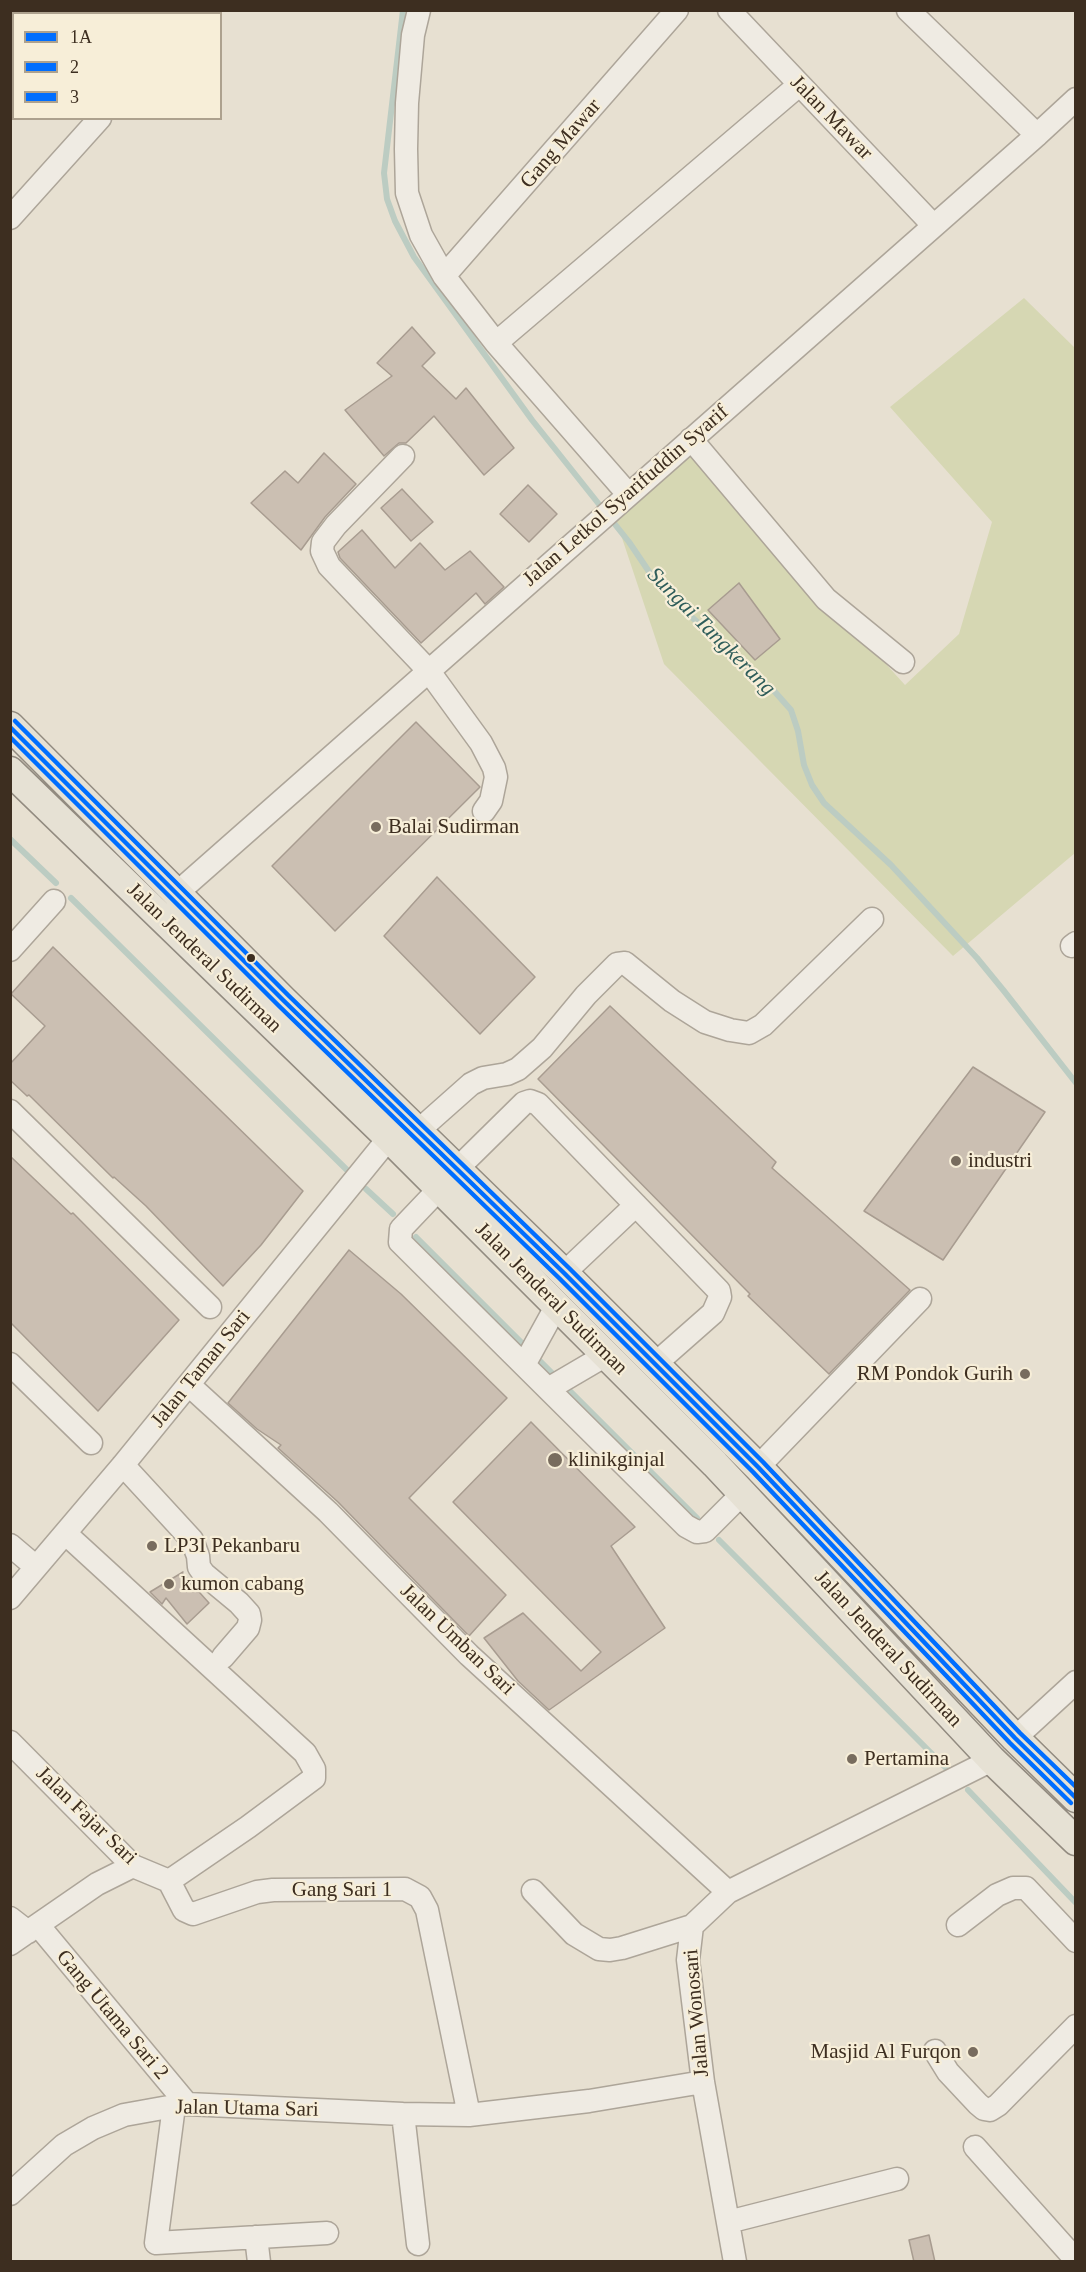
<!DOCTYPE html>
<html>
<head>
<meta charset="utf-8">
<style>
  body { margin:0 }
  #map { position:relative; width:1086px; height:2272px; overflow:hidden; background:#e7e0d1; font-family:"Times New Roman",serif }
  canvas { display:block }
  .frame { position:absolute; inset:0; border:12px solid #3d2e20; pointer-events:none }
  .legend { position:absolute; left:12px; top:12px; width:210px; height:108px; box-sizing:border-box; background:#f7eed8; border:2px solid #ada18e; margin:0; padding:8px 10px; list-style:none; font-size:18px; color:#3d2e20 }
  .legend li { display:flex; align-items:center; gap:12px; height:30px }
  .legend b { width:30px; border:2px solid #ada18e }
</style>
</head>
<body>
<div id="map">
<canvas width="1086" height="2272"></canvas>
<div class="frame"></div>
<ul class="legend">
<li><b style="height:8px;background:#006eff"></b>1A</li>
<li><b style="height:8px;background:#006eff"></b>2</li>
<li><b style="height:8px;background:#006eff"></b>3</li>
</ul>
</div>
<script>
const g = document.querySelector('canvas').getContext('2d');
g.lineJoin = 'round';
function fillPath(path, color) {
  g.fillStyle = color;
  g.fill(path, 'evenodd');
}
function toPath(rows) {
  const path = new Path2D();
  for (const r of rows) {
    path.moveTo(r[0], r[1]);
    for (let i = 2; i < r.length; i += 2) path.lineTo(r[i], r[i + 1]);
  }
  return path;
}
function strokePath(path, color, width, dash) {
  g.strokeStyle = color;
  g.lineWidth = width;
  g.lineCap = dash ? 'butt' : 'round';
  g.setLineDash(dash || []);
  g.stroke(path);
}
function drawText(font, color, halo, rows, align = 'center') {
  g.font = font + ' "Times New Roman",serif';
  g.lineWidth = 4.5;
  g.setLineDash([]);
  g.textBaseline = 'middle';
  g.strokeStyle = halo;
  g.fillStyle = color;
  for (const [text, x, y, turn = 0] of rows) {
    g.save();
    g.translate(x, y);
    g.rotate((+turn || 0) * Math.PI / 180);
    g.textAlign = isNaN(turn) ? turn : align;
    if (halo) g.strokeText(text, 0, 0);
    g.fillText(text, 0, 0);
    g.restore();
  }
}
fillPath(toPath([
  [1024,298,1075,348,1075,853,953,956,664,664,615,517,692,451,905,685,959,634,992,522,890,407]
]), '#d6d7b3');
strokePath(toPath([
  [403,10,384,173,387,199,395,221,414,257,532,420,629,542,654,579,675,602,775,692,791,710,798,731,804,765,812,785,824,803,891,865,977,958,1004,991,1076,1083],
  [10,839,56,883],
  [71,898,347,1170],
  [366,1189,393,1214],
  [416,1237,527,1348],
  [534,1355,556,1377],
  [564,1385,697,1518],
  [719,1540,946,1768],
  [968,1790,1076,1903]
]), '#bcccc2', 6);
const building = toPath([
  [412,327,435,353,422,366,456,399,466,388,514,448,484,475,434,416,406,443,399,443,384,456,345,410,392,376,377,363,412,327],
  [324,453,356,484,325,517,301,550,251,503,285,471,298,483,324,453],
  [528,485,557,514,529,542,500,514,528,485],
  [402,489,433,522,411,541,381,508,402,489],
  [362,530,395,568,420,543,445,570,470,551,504,587,485,604,476,593,421,643,340,558,338,552,362,530],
  [739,583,780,639,755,660,708,610,739,583],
  [416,722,480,787,335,931,272,866,416,722],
  [437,877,535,977,480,1034,384,936,437,877],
  [53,947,303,1191,261,1245,223,1286,146,1206,114,1177,113,1178,29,1095,27,1096,10,1080,10,1064,45,1026,11,994,53,947],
  [610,1006,776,1162,772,1168,910,1290,829,1374,748,1296,750,1294,538,1079,610,1006],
  [973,1067,1045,1112,943,1260,864,1211,973,1067],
  [10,1156,71,1214,73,1213,179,1320,98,1411,10,1322,10,1156],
  [349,1250,401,1294,507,1398,409,1498,506,1595,469,1636,338,1502,278,1448,281,1445,257,1429,228,1403,349,1250],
  [531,1422,635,1527,611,1546,665,1628,549,1710,518,1681,484,1638,523,1613,581,1671,601,1652,453,1502,531,1422],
  [183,1572,182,1573,209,1603,187,1624,166,1598,162,1604,150,1592,183,1572],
  [929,2235,935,2262,914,2262,909,2240,929,2235]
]);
fillPath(building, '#cbbfb2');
strokePath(building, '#a89c90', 1.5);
const minor = toPath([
  [419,10,413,35,407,103,406,149,407,193,421,235,444,276,496,343,628,494],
  [729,10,933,225],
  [908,10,1037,135],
  [194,14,197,10],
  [10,24,14,21],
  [10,218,100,118],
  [444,276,677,10],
  [496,343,799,85],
  [691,439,826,599,903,662],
  [403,456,336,525,323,542,322,551,329,566,428,670,481,743,494,768,496,777,491,801,484,811],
  [177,893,1037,135,1076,99],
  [1072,946,1076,943],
  [10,950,54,901],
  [10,1111,210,1307],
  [418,1131,471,1084,483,1078,507,1074,518,1069,542,1048,586,995,617,964,625,963,672,1001,705,1022,730,1030,749,1033,763,1025,872,919],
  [457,1169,524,1103,530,1101,538,1104,719,1291,720,1297,713,1313,654,1365],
  [440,1188,401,1229,400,1242,686,1526,697,1532,705,1531,743,1493],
  [564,1273,636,1205],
  [10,1364,91,1443],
  [524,1365,557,1305],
  [189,1385,328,1512,469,1655,728,1892],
  [548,1389,606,1355],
  [123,1465,192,1540,198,1556,199,1567,204,1574,239,1603,249,1614,250,1620,248,1628,223,1657],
  [758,1467,920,1299],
  [66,1534,305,1753,314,1769,314,1778,248,1827,169,1881],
  [10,1545,36,1567],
  [10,1598,123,1465,389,1138],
  [1015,1738,1076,1682],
  [10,1742,133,1866,169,1881],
  [169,1881,184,1910,193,1914,257,1892,273,1890,405,1889,420,1897,427,1910,469,2115],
  [533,1891,574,1934,599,1949,610,1950,622,1948,692,1926],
  [10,1918,28,1932],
  [38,1925,187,2104],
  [958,1925,997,1895,1013,1888,1026,1888,1076,1941],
  [10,1944,97,1884,133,1866],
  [935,2051,948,2072,978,2104,984,2109,990,2110,998,2105,1076,2026],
  [174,2106,156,2243,327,2233],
  [403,2114,418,2244],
  [975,2147,1076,2260],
  [10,2194,64,2145,93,2128,124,2115,174,2106,187,2104,403,2114,469,2115,589,2101,703,2082],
  [728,2222,897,2179],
  [256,2237,259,2262],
  [735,2262,703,2082,688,1960,692,1926,728,1892,992,1760]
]);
const major = toPath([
  [10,726,283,1000,564,1273,758,1467,1015,1738,1076,1798],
  [10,771,389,1138,715,1464,992,1760,1076,1841]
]);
strokePath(minor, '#ada599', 25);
strokePath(major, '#928b80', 31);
strokePath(minor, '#efebe3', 22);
strokePath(major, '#e6e1d4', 28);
strokePath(toPath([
  [10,727,283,1000,564,1273,758,1467,1015,1738,1076,1798]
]), '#006eff', 4.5);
strokePath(toPath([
  [10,737,278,1005,559,1278,753,1472,1010,1743,1071,1803]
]), '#006eff', 4.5);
strokePath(toPath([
  [15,721,288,995,569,1268,763,1462,1020,1733,1076,1787]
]), '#006eff', 4.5);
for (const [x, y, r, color] of [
  [376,827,6,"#786c5e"],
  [251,958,5,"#3d2e20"],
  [956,1161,6,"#786c5e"],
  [1025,1374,6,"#786c5e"],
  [555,1460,8,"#786c5e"],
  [152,1546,6,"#786c5e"],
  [169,1584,6,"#786c5e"],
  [852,1759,6,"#786c5e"],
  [973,2052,6,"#786c5e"]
]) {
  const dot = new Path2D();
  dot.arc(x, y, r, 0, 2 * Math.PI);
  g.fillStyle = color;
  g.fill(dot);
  strokePath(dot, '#f7eed8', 2);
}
drawText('21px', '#3d2e20', '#f7eed8', [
  ["Jalan Mawar",831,118,46],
  ["Gang Mawar",561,144,-49],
  ["Jalan Letkol Syarifuddin Syarif",626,496,-41],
  ["Jalan Jenderal Sudirman",204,958,44],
  ["Jalan Jenderal Sudirman",551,1299,45],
  ["Jalan Taman Sari",201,1369,-51],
  ["Jalan Umban Sari",457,1640,44],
  ["Jalan Jenderal Sudirman",888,1649,47],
  ["Jalan Fajar Sari",86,1816,44],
  ["Gang Sari 1",342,1890],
  ["Jalan Wonosari",697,2013,-95],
  ["Gang Utama Sari 2",112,2015,50],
  ["Jalan Utama Sari",247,2109,1]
]);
drawText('21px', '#3d2e20', '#f7eed8', [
  ["Balai Sudirman",388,827],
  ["industri",968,1161],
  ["RM Pondok Gurih",1013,1374,"right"],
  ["klinikginjal",568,1460],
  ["LP3I Pekanbaru",164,1546],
  ["kumon cabang",181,1584],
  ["Pertamina",864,1759],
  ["Masjid Al Furqon",961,2052,"right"]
], 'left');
drawText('italic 22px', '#2f5d5a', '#f7eed8', [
  ["Sungai Tangkerang",711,632,45]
]);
</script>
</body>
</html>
